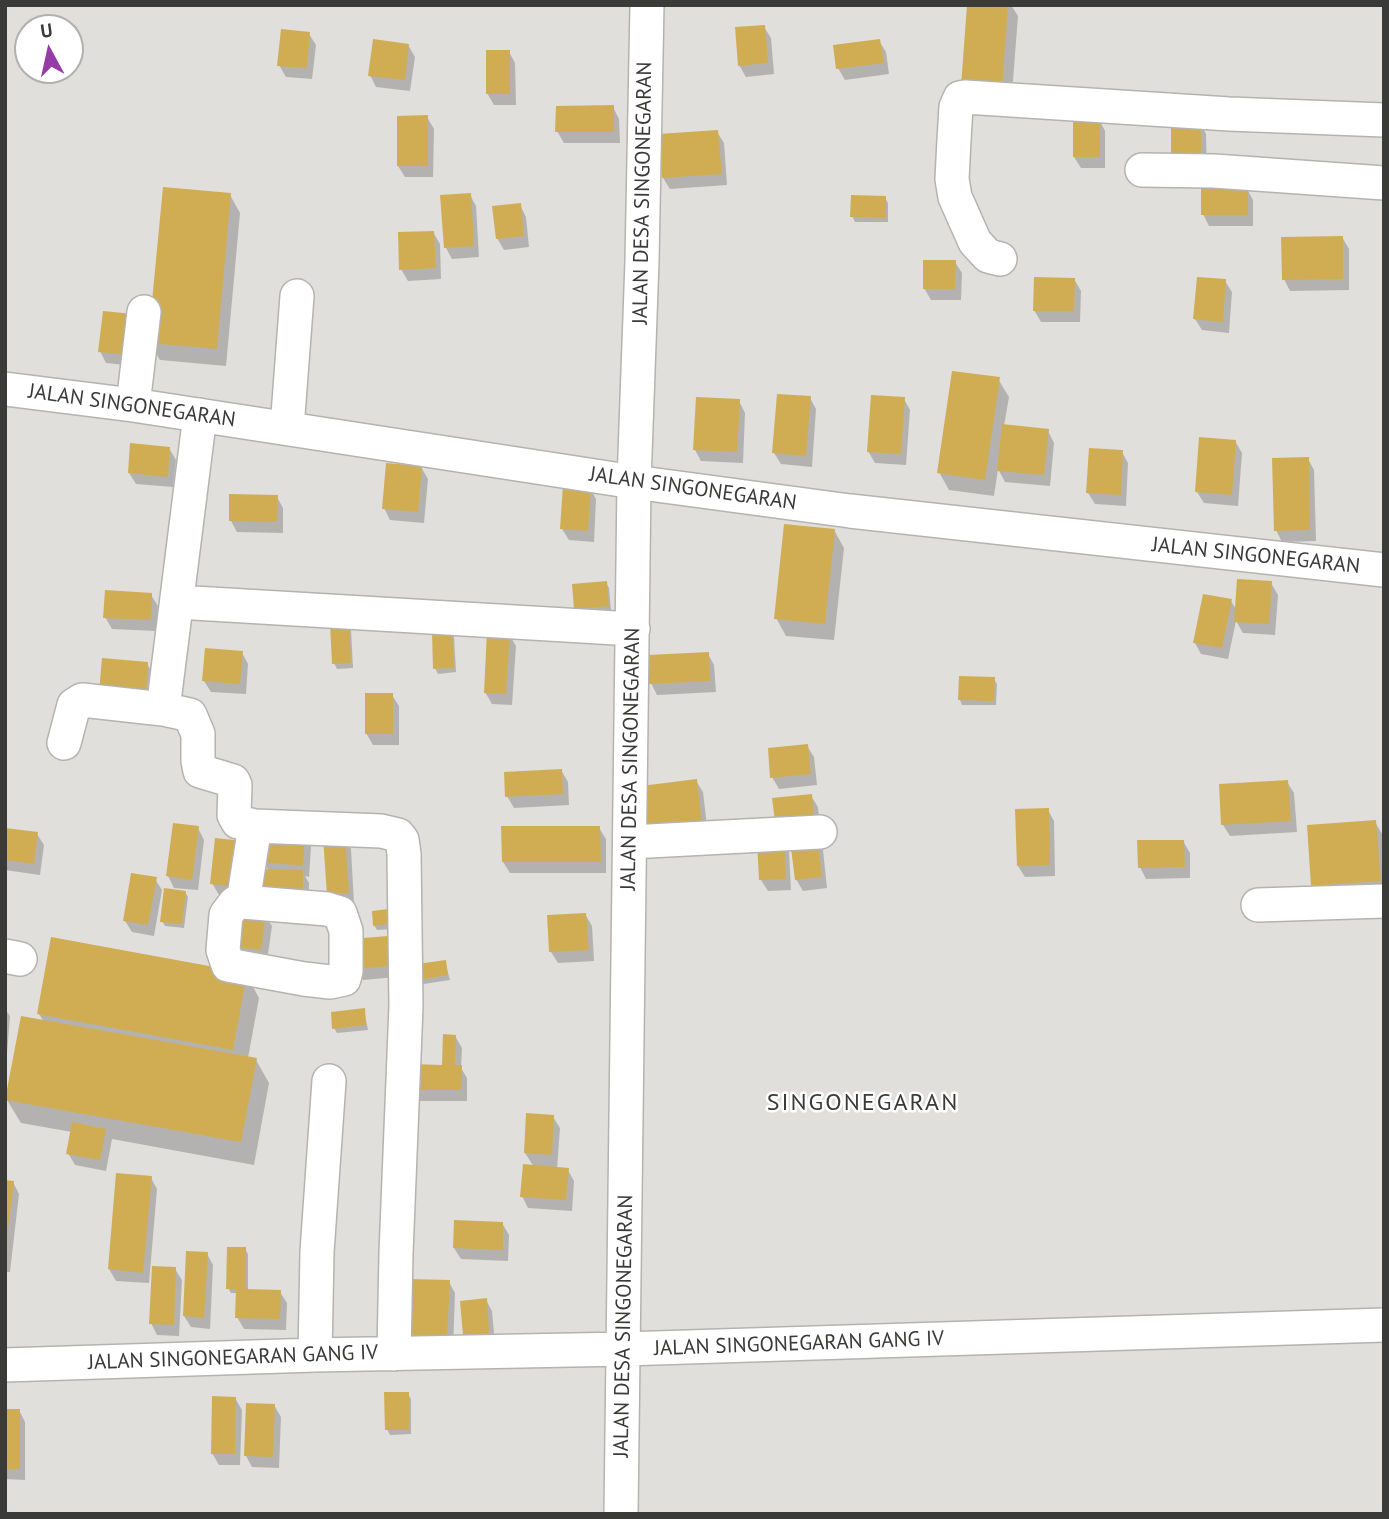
<!DOCTYPE html>
<html>
<head>
<meta charset="utf-8">
<style>
  body { margin:0 }
  #map { position:relative; width:1389px; height:1519px; overflow:hidden; background:#e0dfdc; font-family:"PT Sans",sans-serif }
  canvas { display:block }
  .frame { position:absolute; inset:0; border:7px solid #3a3a38; pointer-events:none }
  .north { position:absolute; left:14px; top:14px; width:70px; height:70px; box-sizing:border-box; background:#fff; border:2px solid #b0b0af; border-radius:50%; rotate:352deg; font-size:19px; font-weight:700; line-height:28px; text-align:center; color:#3a3a38 }
  .north::after { content:''; display:block; margin:auto; width:24px; height:32px; background:#963ca7; clip-path:polygon(50% 0,100% 100%,50% 72%,0 100%) }
</style>
</head>
<body>
<div id="map">
<canvas width="1389" height="1519"></canvas>
<div class="frame"></div>
<div class="north">U</div>
</div>
<script>
const g = document.querySelector('canvas').getContext('2d');
g.lineJoin = 'round';
function fillPath(path, color) {
  g.fillStyle = color;
  g.fill(path, 'evenodd');
}
function toPath(rows) {
  const path = new Path2D();
  for (const r of rows) {
    path.moveTo(r[0], r[1]);
    for (let i = 2; i < r.length; i += 2) path.lineTo(r[i], r[i + 1]);
  }
  return path;
}
function strokePath(path, color, width, dash) {
  g.strokeStyle = color;
  g.lineWidth = width;
  g.lineCap = dash ? 'butt' : 'round';
  g.setLineDash(dash || []);
  g.stroke(path);
}
function drawText(font, color, halo, rows, align = 'center') {
  g.font = font + ' "PT Sans",sans-serif';
  g.lineWidth = 5;
  g.setLineDash([]);
  g.textBaseline = 'middle';
  g.strokeStyle = halo;
  g.fillStyle = color;
  for (const [text, x, y, turn = 0] of rows) {
    g.save();
    g.translate(x, y);
    g.rotate((+turn || 0) * Math.PI / 180);
    g.textAlign = isNaN(turn) ? turn : align;
    if (halo) g.strokeText(text, 0, 0);
    g.fillText(text, 0, 0);
    g.restore();
  }
}
fillPath(toPath([
  [969,5,1011,5,1018,16,1011,106],
  [764,27,771,38,774,74,746,77,739,65],
  [309,34,316,45,312,79,286,77,279,65],
  [879,41,886,52,889,74,845,80,838,68],
  [408,45,415,57,410,91,376,87,370,75],
  [509,52,515,63,516,105,494,105,487,93],
  [613,107,619,119,620,143,564,143,557,131],
  [427,117,434,129,433,177,405,177,398,166],
  [1099,119,1105,131,1105,168,1081,168,1074,157],
  [1200,122,1206,134,1207,173,1173,162],
  [717,132,724,143,727,185,670,189,663,178],
  [1247,189,1253,200,1253,226,1209,226,1203,214],
  [230,195,240,213,226,366,160,360,150,343],
  [470,195,476,206,479,257,452,259,446,248,442,197],
  [885,198,888,203,888,222,855,222,852,216],
  [520,205,526,217,529,247,504,250,497,238],
  [433,232,440,244,441,279,408,281,401,269],
  [1342,237,1349,249,1349,290,1290,291,1284,279],
  [955,262,962,273,961,300,931,300,924,288],
  [1074,279,1081,291,1080,322,1041,322,1034,310],
  [1225,281,1232,292,1229,333,1202,330,1195,319],
  [105,313,134,366,106,363,100,351],
  [998,379,1009,397,1004,426,1048,431,1054,443,1050,486,1005,482,998,469,994,496,949,490,939,472],
  [810,398,816,409,812,467,781,464,774,453],
  [904,399,910,410,906,465,875,463,868,451],
  [739,401,745,413,743,463,701,461,695,450],
  [1235,441,1242,453,1238,506,1204,503,1197,492],
  [169,448,176,460,173,487,136,484,129,473],
  [1122,452,1128,463,1126,506,1095,504,1088,493],
  [1308,459,1314,470,1316,541,1282,542,1276,530],
  [421,467,428,479,424,523,390,520,384,508],
  [590,488,596,499,594,542,569,540,562,529],
  [277,497,283,508,283,533,237,532,231,521],
  [834,530,844,548,834,640,786,636,776,618],
  [606,583,609,588,611,611,579,613,576,608],
  [1271,583,1278,595,1275,635,1243,633,1236,621,1228,659,1201,654,1195,643,1231,601,1237,611],
  [151,595,158,606,156,631,112,629,105,617],
  [348,624,351,629,353,668,337,669,334,663],
  [451,632,454,637,456,672,438,674,435,668],
  [509,634,516,646,512,705,492,704,485,692],
  [242,653,248,664,246,694,211,692,204,681],
  [708,654,714,665,716,692,657,695,651,683],
  [147,664,154,675,151,707,107,703],
  [994,679,997,684,996,705,962,705,960,700],
  [392,695,399,706,399,745,373,745,366,733],
  [807,746,814,757,817,785,779,789,772,777],
  [561,770,568,782,569,805,514,808,507,796],
  [696,781,703,792,708,835,655,842],
  [1287,782,1294,793,1297,832,1230,836,1223,825],
  [811,796,818,807,820,829,774,800],
  [1048,810,1054,821,1055,876,1025,877,1018,866],
  [1375,822,1384,837,1384,898,1323,903,1313,886,1308,827],
  [198,828,204,840,198,890,174,888,168,876],
  [599,828,606,839,606,873,510,873,503,862],
  [5,829,37,834,44,845,40,875,5,870],
  [304,836,311,847,309,877,305,876,309,883,308,913,269,871,264,862],
  [344,837,351,849,354,904,335,906,328,894],
  [816,838,823,850,827,888,803,891,796,879],
  [783,839,789,851,791,890,768,891,761,880,759,841],
  [217,840,244,897,219,895,212,883],
  [1183,841,1190,853,1190,878,1146,879,1140,867],
  [155,879,162,890,154,936,132,932,125,921],
  [185,892,188,897,184,928,165,926,162,921],
  [388,911,392,929,377,930,374,925],
  [585,914,592,926,594,961,558,963,551,952,549,916],
  [265,915,272,926,267,961,241,958,234,946],
  [387,937,393,949,396,977,363,980,356,969],
  [445,962,450,980,417,985,414,980],
  [246,974,259,998,248,1058,256,1060,269,1083,254,1165,112,1139,106,1171,75,1165,68,1153,72,1132,21,1123,7,1100,44,1022,39,1014],
  [5,1009,10,1016,5,1078],
  [364,1010,368,1030,337,1033,334,1028],
  [455,1036,462,1048,461,1068,467,1078,467,1101,420,1101,413,1089,444,1067],
  [553,1117,560,1128,557,1169,568,1170,574,1181,572,1211,528,1208,522,1196,534,1167,525,1153],
  [151,1178,157,1189,149,1283,116,1281,109,1269],
  [5,1182,13,1182,19,1194,10,1272,5,1272],
  [502,1223,509,1235,508,1261,461,1259,454,1248],
  [245,1249,248,1254,248,1291,280,1292,287,1303,286,1330,244,1329,237,1317,238,1293,231,1293,228,1288],
  [207,1254,213,1265,210,1329,191,1327,184,1316],
  [175,1269,182,1280,179,1336,157,1335,151,1323],
  [449,1282,455,1293,453,1349,408,1336],
  [486,1300,492,1311,496,1356,472,1358],
  [408,1394,411,1399,411,1434,390,1435,387,1429],
  [235,1398,242,1410,240,1465,219,1465,212,1453],
  [274,1405,281,1417,279,1468,252,1467,246,1456],
  [19,1410,25,1422,25,1480,5,1479,5,1411]
]), '#0003');
fillPath(toPath([
  [967,5,1008,5,1002,89,961,86],
  [765,25,768,63,738,66,735,27],
  [281,29,310,32,307,68,277,66],
  [373,39,409,44,405,80,368,76],
  [880,39,884,63,836,69,833,45],
  [486,50,510,50,510,94,486,94],
  [614,105,614,132,555,132,556,106],
  [428,115,428,166,397,166,397,116],
  [1073,118,1100,118,1100,157,1073,157],
  [1201,120,1201,162,1171,163,1171,121],
  [718,130,722,174,662,178,658,134],
  [163,187,231,193,217,349,148,343],
  [1201,187,1248,187,1248,215,1201,215],
  [471,193,474,246,444,248,440,195],
  [851,195,886,196,886,218,850,217],
  [521,203,524,236,496,239,492,206],
  [434,231,436,268,399,270,398,232],
  [1343,236,1343,279,1282,280,1281,237],
  [923,260,956,260,955,289,923,289],
  [1034,277,1075,278,1074,311,1033,311],
  [1197,277,1226,279,1223,322,1193,319],
  [103,311,133,314,128,355,98,352],
  [952,371,1000,377,985,480,937,473],
  [777,394,811,396,806,456,772,453],
  [871,395,905,397,901,454,867,452],
  [696,397,740,399,737,452,693,450],
  [1002,424,1049,429,1044,475,997,471],
  [1199,437,1236,440,1232,495,1195,492],
  [130,443,170,447,168,477,128,473],
  [1089,448,1123,450,1121,495,1086,493],
  [1309,457,1310,530,1274,531,1272,458],
  [386,463,422,466,418,512,382,509],
  [563,484,591,486,588,531,560,529],
  [229,494,278,495,277,522,229,521],
  [784,524,835,529,825,624,774,619],
  [1237,579,1272,581,1269,624,1234,622],
  [607,581,609,606,574,609,572,584],
  [105,590,152,593,151,620,103,618],
  [1203,594,1232,599,1222,648,1193,643],
  [349,622,351,663,332,664,330,623],
  [452,630,454,668,433,669,432,632],
  [487,631,510,633,506,694,484,693],
  [205,648,243,651,240,684,202,681],
  [709,652,710,681,649,684,648,655],
  [102,658,148,662,146,696,99,692],
  [959,676,995,677,994,701,958,700],
  [365,693,393,693,393,734,365,734],
  [808,744,811,774,770,778,768,748],
  [562,769,563,794,505,797,504,772],
  [697,779,702,824,646,831,641,786],
  [1288,780,1291,821,1221,825,1219,784],
  [812,794,814,818,775,821,772,798],
  [1049,808,1050,865,1017,866,1015,809],
  [1376,820,1381,881,1311,886,1307,825],
  [173,823,199,826,192,880,166,876],
  [501,826,600,826,601,862,502,862],
  [5,828,38,832,34,864,5,860],
  [265,831,305,834,303,866,262,862],
  [345,835,349,893,327,895,323,837],
  [784,837,786,879,759,880,757,839],
  [817,837,822,877,795,880,790,840],
  [215,838,243,841,239,887,210,884],
  [1137,840,1184,840,1185,867,1138,868],
  [262,869,303,870,303,902,261,901],
  [131,873,157,877,148,925,123,921],
  [164,888,186,891,182,924,160,922],
  [237,909,266,913,261,950,232,947],
  [389,909,390,924,373,926,372,911],
  [586,913,589,950,549,952,547,915],
  [388,936,390,966,354,969,352,939],
  [51,937,247,973,233,1050,37,1014],
  [446,960,448,975,413,981,410,965],
  [365,1008,366,1025,332,1029,331,1012],
  [21,1016,257,1058,241,1142,5,1100],
  [443,1034,456,1035,455,1065,462,1065,461,1090,412,1090,412,1064,442,1065],
  [526,1113,554,1115,552,1155,524,1153],
  [72,1122,106,1129,100,1160,66,1154],
  [523,1164,569,1168,566,1200,520,1197],
  [116,1173,152,1176,143,1273,108,1269],
  [5,1180,14,1181,7,1239,5,1239],
  [454,1220,503,1222,503,1250,453,1248],
  [227,1247,246,1247,246,1289,281,1290,280,1319,235,1318,236,1289,226,1289],
  [186,1251,208,1252,204,1318,183,1316],
  [152,1266,176,1267,174,1325,149,1324],
  [408,1279,450,1280,447,1338,406,1336],
  [487,1298,490,1345,464,1347,460,1301],
  [384,1392,409,1392,409,1430,385,1430],
  [212,1396,236,1397,235,1454,211,1454],
  [246,1403,275,1404,273,1457,244,1456],
  [5,1409,20,1409,20,1469,5,1469]
]), '#d0ad52');
const minor = toPath([
  [1142,170,1214,171,1384,183],
  [1000,259,988,256,975,242,955,197,952,179,954,140,956,107,960,98,965,97,1229,114,1384,120],
  [5,389,133,405,634,482,850,511,1384,570],
  [133,405,144,312],
  [287,428,297,296],
  [177,602,633,629],
  [163,709,190,715,198,734,198,761,200,771,233,781,235,785,234,815,238,822,255,826,243,902,327,909,340,913,346,931,346,971,344,979,330,982,304,979,228,965,223,950,226,915,235,903,243,902],
  [64,743,74,705,82,700,163,709,200,415],
  [255,826,381,831,398,835,402,840,404,854,406,1006,396,1253,394,1354],
  [630,842,820,832],
  [1258,905,1384,901],
  [5,956,20,959],
  [315,1355,317,1252,329,1081],
  [5,1365,315,1355,624,1349,1384,1325],
  [621,1514,634,482,642,261,647,5]
]);
strokePath(minor, '#b5b3b0', 36);
strokePath(minor, '#fff', 33);
drawText('21px', '#3a3a38', '#fff', [
  ["JALAN DESA SINGONEGARAN",643,193,-89],
  ["JALAN SINGONEGARAN",132,406,8],
  ["JALAN SINGONEGARAN",693,489,8],
  ["JALAN SINGONEGARAN",1256,556,6],
  ["JALAN DESA SINGONEGARAN",631,759,-89],
  ["JALAN DESA SINGONEGARAN",624,1326,-89],
  ["JALAN SINGONEGARAN GANG IV",799,1344,-2],
  ["JALAN SINGONEGARAN GANG IV",233,1358,-2]
]);
g.letterSpacing = '2px';
drawText('24px', '#3a3a38', '#fff', [
  ["SINGONEGARAN",863,1103]
]);
g.letterSpacing = '0px';
</script>
</body>
</html>
